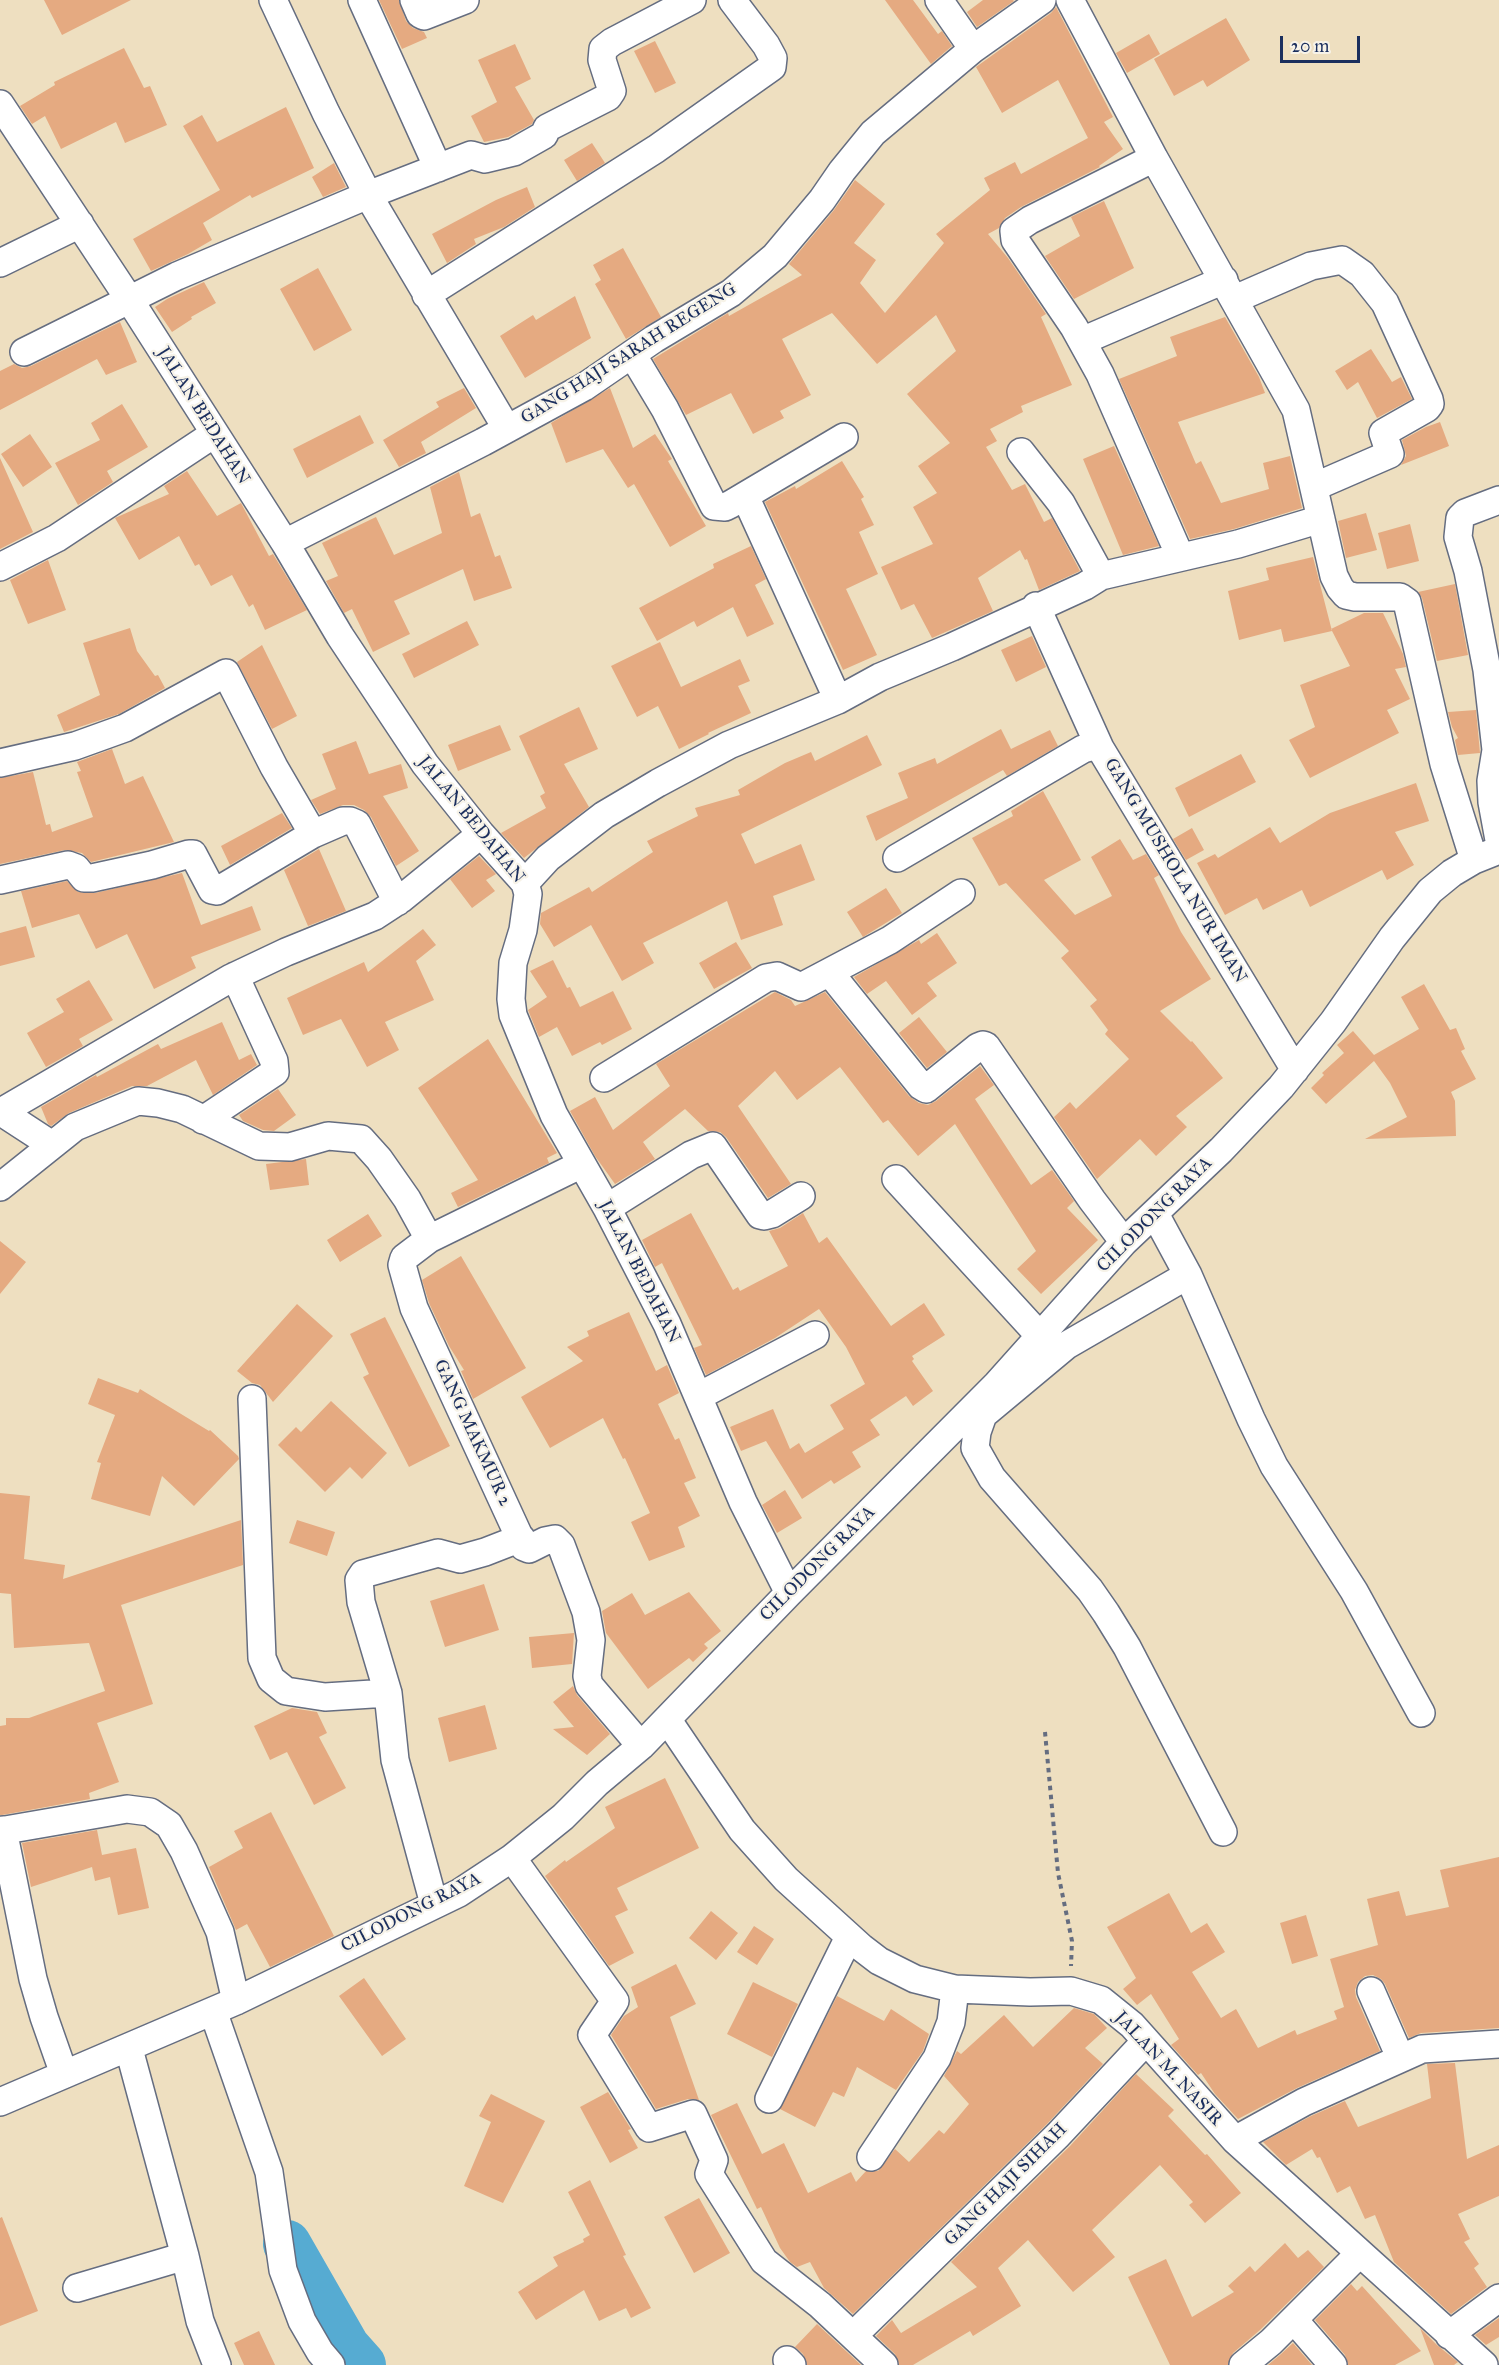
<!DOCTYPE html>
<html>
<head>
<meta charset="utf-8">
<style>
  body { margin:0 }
  #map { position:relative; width:1499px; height:2365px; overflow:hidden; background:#eedfc0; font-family:"IM FELL Great Primer",serif }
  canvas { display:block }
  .scale { position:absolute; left:1280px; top:36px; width:80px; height:27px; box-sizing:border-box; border:3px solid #1b2f5e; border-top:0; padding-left:8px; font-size:18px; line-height:21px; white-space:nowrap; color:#1b2f5e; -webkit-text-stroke:4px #f7f3e8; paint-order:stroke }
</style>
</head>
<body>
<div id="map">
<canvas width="1499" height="2365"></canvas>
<div class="scale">20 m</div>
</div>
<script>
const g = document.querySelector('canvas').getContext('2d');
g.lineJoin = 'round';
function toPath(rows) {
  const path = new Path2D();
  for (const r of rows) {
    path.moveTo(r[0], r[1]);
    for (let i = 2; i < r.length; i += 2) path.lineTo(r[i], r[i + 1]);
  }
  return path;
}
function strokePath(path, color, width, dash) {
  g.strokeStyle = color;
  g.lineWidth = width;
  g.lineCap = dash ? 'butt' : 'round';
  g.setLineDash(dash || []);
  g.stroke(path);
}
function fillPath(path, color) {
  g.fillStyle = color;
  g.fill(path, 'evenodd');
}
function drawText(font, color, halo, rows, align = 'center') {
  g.font = font + ' "IM FELL Great Primer",serif';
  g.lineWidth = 4.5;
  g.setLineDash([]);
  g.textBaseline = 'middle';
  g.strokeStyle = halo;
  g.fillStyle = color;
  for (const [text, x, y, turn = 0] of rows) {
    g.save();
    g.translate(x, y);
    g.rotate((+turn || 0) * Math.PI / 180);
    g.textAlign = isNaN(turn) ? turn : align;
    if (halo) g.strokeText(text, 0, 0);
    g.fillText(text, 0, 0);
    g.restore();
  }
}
strokePath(toPath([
  [287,2244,346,2347,362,2365]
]), '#56abd2', 48);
fillPath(toPath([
  [44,0,131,0,62,35],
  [379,0,399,0,406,21,413,28,424,32,427,38,402,49],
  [885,0,913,0,938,34,942,31,952,46,931,64],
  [983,0,1013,0,1014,1,977,27,967,12],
  [1056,7,1113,117,1104,122,1123,149,1099,166,1100,167,1021,207,1005,218,999,228,988,234,1008,258,1046,314,1041,317,1072,385,1021,406,1023,412,990,429,997,441,986,447,1012,490,1025,484,1044,522,1052,518,1080,571,1039,590,1027,559,1025,560,1020,550,978,578,993,611,932,638,914,604,901,610,881,567,933,544,913,507,937,493,918,466,950,443,907,394,956,351,936,315,877,364,832,313,782,339,811,395,780,411,784,418,753,434,731,393,686,415,653,359,728,313,729,316,802,275,789,264,834,210,855,180,885,204,854,243,876,260,860,283,885,313,944,243,936,234,990,190,984,178,1015,162,1021,174,1088,138,1058,80,1002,113,976,67,1051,13],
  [1226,18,1250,60,1207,87,1203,80,1174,96,1154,59],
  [1149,34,1160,54,1127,73,1116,53],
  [655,41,676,83,655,93,634,51],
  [515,44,531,79,515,87,534,120,532,124,508,137,484,142,471,116,497,102,478,60],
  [124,48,144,88,150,86,167,125,125,143,116,122,61,149,45,116,32,124,20,106,55,85,54,82],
  [286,107,314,168,252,198,250,195,203,223,212,240,188,254,151,271,133,239,220,190,183,126,202,115,217,142],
  [592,143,605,163,577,181,564,160],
  [334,163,346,187,323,197,312,177],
  [527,187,535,207,504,227,474,239,476,244,447,263,432,234,496,200],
  [1104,201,1134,268,1074,299,1045,256,1080,236,1071,217],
  [623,248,661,317,626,339,595,284,601,280,593,265],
  [318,268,352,330,314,351,280,289],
  [204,282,216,303,191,317,192,319,172,332,155,307,167,299],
  [575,296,591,338,525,378,500,336,533,315,536,320],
  [1225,317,1259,377,1265,393,1178,422,1196,464,1201,461,1221,503,1269,489,1263,463,1290,456,1302,508,1234,529,1190,539,1119,379,1177,356,1170,337],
  [120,322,137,362,106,375,97,359,0,410,0,371,14,364,22,368,31,366],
  [1371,349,1392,382,1401,377,1412,399,1377,418,1358,382,1347,390,1335,371],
  [464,388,476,408,421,442,426,453,399,467,383,440,439,407,436,402],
  [610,388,633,448,655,434,672,459,668,461,706,526,670,547,634,484,628,488,603,449,566,463,551,423],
  [122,404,148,447,107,471,113,482,78,505,55,463,100,440,91,423],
  [360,415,374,443,307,478,293,449],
  [1440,422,1449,446,1401,465,1406,456,1402,440,1426,427],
  [30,434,52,467,23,487,1,454],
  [1114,446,1159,546,1123,555,1083,459],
  [0,458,33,532,0,549],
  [842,461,864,497,861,499,874,525,859,532,878,574,846,589,877,655,843,670,765,502,795,486,796,489],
  [187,471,217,516,241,503,269,556,273,554,307,610,265,630,253,604,249,607,232,575,211,586,199,564,195,566,179,536,139,560,115,518,169,494,164,486],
  [459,472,471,517,480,513,495,557,500,555,512,588,474,601,463,569,394,601,410,634,373,652,352,609,344,613,326,581,338,576,322,543,376,517,394,555,442,533,430,487],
  [1366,513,1377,550,1346,558,1338,521],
  [1410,524,1419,561,1387,569,1378,533],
  [751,546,766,579,755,585,774,624,747,637,733,607,697,627,694,621,657,641,639,608,714,568,713,564],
  [1313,557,1332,631,1284,642,1281,629,1239,640,1228,591,1269,580,1266,568],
  [48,560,66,610,28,624,10,580],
  [1455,584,1468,655,1437,661,1422,598,1418,592],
  [1364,613,1383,613,1403,654,1406,667,1395,669,1410,699,1387,710,1399,733,1310,778,1289,740,1315,727,1300,685,1350,666,1331,629],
  [467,621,479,645,414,678,402,654],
  [130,628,137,651,155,676,158,675,165,688,119,714,64,732,57,715,100,695,83,643],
  [1032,636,1046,667,1016,682,1001,650],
  [660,642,681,687,740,659,750,681,738,686,751,713,708,733,709,734,679,749,658,706,637,717,611,666],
  [262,645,297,716,272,729,237,662],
  [579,707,598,749,564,764,589,807,524,858,501,833,546,808,540,796,545,793,519,736],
  [1476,710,1480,753,1458,755,1455,740,1458,738,1452,727,1448,712],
  [500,725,511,750,458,771,448,745],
  [1001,729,1011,749,1050,730,1058,746,1007,776,1003,770,876,841,866,816,908,798,898,773,935,758,937,764],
  [867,735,882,765,741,834,755,864,801,844,815,880,773,896,783,925,741,940,727,901,643,943,654,963,622,981,591,925,554,947,540,924,541,913,589,887,592,892,653,852,647,841,698,816,695,808,740,795,738,790,785,763,811,752,815,761],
  [356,741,369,774,401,764,408,788,383,796,419,851,396,866,371,817,364,810,354,805,343,805,320,814,311,800,336,789,322,754],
  [112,749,125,784,143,776,174,842,91,862,82,853,65,850,0,864,0,778,33,772,46,825,50,824,52,832,93,817,77,772,81,771,77,762],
  [1241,754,1256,782,1189,817,1175,788],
  [1416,783,1429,821,1395,832,1414,865,1387,880,1382,870,1310,907,1302,890,1263,910,1257,898,1225,915,1197,863,1215,854,1218,858,1270,827,1280,843,1330,813],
  [1043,791,1081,860,1044,880,1075,915,1112,896,1091,857,1120,839,1133,860,1146,854,1159,875,1154,878,1181,932,1211,979,1160,1011,1191,1042,1192,1041,1223,1078,1176,1116,1187,1127,1156,1156,1140,1139,1097,1179,1054,1117,1070,1102,1076,1109,1129,1059,1105,1034,1108,1030,1090,1006,1097,1000,1061,958,1069,951,1006,883,999,886,972,838,1013,816,1011,811],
  [282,813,292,828,230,865,221,846],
  [1192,828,1204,850,1186,860,1173,839],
  [319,849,346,911,308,926,284,870],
  [479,856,496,874,486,880,495,891,472,908,450,879],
  [182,873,201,925,252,906,261,930,191,957,196,968,154,989,127,934,96,949,79,914,32,928,21,891,67,881,78,892,95,893],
  [886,888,902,913,863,937,847,912],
  [26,926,35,957,0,966,0,933],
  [423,929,436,945,416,961,434,1000,385,1022,399,1050,367,1067,341,1019,303,1035,287,998,364,962,368,972],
  [937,933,957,963,927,983,937,996,912,1015,886,981,867,994,854,977,919,940,921,944],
  [736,942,752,968,714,989,699,963],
  [553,960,567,988,570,987,580,1007,613,991,632,1029,602,1045,600,1042,572,1056,557,1027,539,1037,528,1010,547,997,530,971],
  [89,980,113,1020,79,1039,83,1046,46,1067,27,1033,64,1012,56,999],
  [1424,984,1450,1030,1456,1028,1465,1049,1461,1051,1476,1079,1451,1092,1455,1101,1456,1136,1365,1139,1407,1117,1390,1083,1374,1061,1326,1104,1311,1088,1324,1075,1322,1073,1344,1053,1337,1045,1353,1031,1374,1055,1419,1029,1401,997],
  [775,992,791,1000,795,1006,825,992,909,1096,919,1103,928,1105,936,1101,980,1066,994,1085,975,1099,1031,1185,1052,1170,1074,1201,1067,1208,1098,1240,1041,1294,1017,1269,1036,1251,955,1124,918,1156,888,1120,883,1123,840,1067,797,1100,775,1071,738,1106,791,1184,768,1198,726,1137,720,1132,708,1131,685,1109,643,1142,655,1159,615,1184,595,1156,570,1111,595,1097,613,1130,670,1086,656,1064],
  [919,1017,947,1052,927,1068,899,1033],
  [222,1022,239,1060,251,1054,257,1065,213,1095,196,1060,147,1086,132,1086,69,1113,51,1126,48,1124,41,1107,96,1075,97,1077,158,1044,161,1049],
  [488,1039,557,1153,547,1158,549,1163,458,1207,451,1193,478,1180,418,1088],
  [278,1089,296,1115,274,1131,263,1130,243,1121,239,1115],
  [306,1159,309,1185,270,1190,266,1164],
  [691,1213,733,1290,738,1287,740,1291,788,1266,769,1231,780,1228,803,1213,819,1243,827,1237,891,1326,924,1303,945,1335,912,1356,914,1359,912,1361,933,1391,913,1406,906,1396,870,1420,880,1435,852,1452,861,1467,834,1484,831,1480,802,1499,766,1441,741,1451,730,1427,773,1409,790,1449,799,1443,805,1453,844,1429,830,1405,865,1384,846,1347,819,1309,775,1338,706,1375,694,1348,702,1345,662,1263,655,1267,642,1240],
  [368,1214,382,1236,340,1262,327,1240],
  [0,1241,26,1262,0,1294],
  [461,1256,526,1368,473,1399,461,1371,464,1370,449,1346,429,1303,422,1280],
  [297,1304,333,1336,273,1402,260,1385,252,1383,237,1371],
  [629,1312,656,1371,667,1365,679,1393,658,1404,675,1440,679,1438,696,1478,684,1483,700,1516,678,1527,685,1547,649,1561,631,1522,650,1513,625,1458,623,1459,603,1418,550,1448,521,1397,583,1361,567,1347,589,1336,587,1331],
  [385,1317,450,1446,409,1467,363,1377,369,1374,350,1334],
  [98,1378,138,1393,140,1389,209,1431,210,1430,238,1456,239,1459,194,1506,162,1476,150,1516,91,1499,101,1463,97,1462,115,1415,88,1404],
  [331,1401,387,1453,362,1479,350,1467,325,1492,278,1445,296,1427,301,1432],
  [785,1490,802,1518,777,1533,762,1505],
  [0,1493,30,1496,24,1559,65,1565,63,1579,241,1520,243,1565,121,1605,153,1704,97,1723,119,1782,89,1793,90,1799,2,1815,0,1815,0,1726,6,1725,6,1718,29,1718,105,1691,89,1643,14,1648,11,1594,0,1593],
  [297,1520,335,1532,327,1556,289,1543],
  [484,1584,499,1630,445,1647,430,1601],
  [689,1592,721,1631,704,1644,708,1648,693,1662,689,1658,648,1689,606,1633,602,1611,632,1593,645,1615],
  [574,1633,572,1664,532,1668,529,1637],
  [573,1686,577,1695,610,1734,587,1755,553,1729,574,1727,553,1702],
  [485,1705,497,1749,449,1762,438,1718],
  [292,1708,317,1712,327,1733,319,1737,346,1788,314,1805,287,1752,270,1760,254,1726],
  [665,1778,699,1848,617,1888,628,1910,615,1916,634,1953,609,1966,545,1876,565,1860,566,1862,615,1828,605,1807],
  [271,1812,334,1936,270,1967,247,1924,236,1930,209,1867,243,1848,234,1831],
  [97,1830,102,1855,136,1848,149,1908,118,1915,110,1877,95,1881,92,1867,31,1887,22,1843],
  [1499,1857,1499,2028,1421,2033,1409,2038,1385,1984,1381,1979,1373,1975,1365,1976,1358,1982,1355,1990,1356,1997,1380,2051,1297,2088,1238,2119,1215,2094,1201,2073,1198,2075,1171,2045,1179,2039,1151,1994,1137,2005,1123,1989,1136,1978,1107,1927,1169,1893,1191,1933,1207,1923,1225,1952,1192,1972,1221,2018,1236,2009,1258,2048,1295,2030,1297,2035,1337,2019,1334,2011,1344,2007,1330,1959,1378,1945,1367,1899,1399,1891,1406,1916,1449,1907,1440,1870],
  [711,1911,738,1933,716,1960,689,1938],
  [1306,1915,1318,1956,1292,1964,1280,1923],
  [754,1926,774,1939,757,1965,737,1952],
  [676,1964,696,2004,670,2017,699,2100,688,2099,656,2109,611,2035,624,2016,638,2007,631,1987],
  [364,1978,406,2039,382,2056,339,1996],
  [753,1982,798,2004,772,2057,727,2034],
  [837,1996,884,2021,891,2009,929,2034,923,2051,896,2090,857,2067,844,2097,833,2092,815,2127,780,2109],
  [1074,2008,1094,2014,1107,2028,1085,2048,1103,2064,1047,2124,853,2314,824,2288,810,2262,797,2267,790,2262,780,2248,761,2207,757,2209,711,2115,737,2103,762,2154,784,2143,808,2193,851,2172,856,2182,866,2171,878,2171,895,2149,909,2162,939,2130,944,2134,969,2104,944,2076,957,2051,961,2054,1004,2015,1033,2047],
  [1455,2063,1467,2159,1499,2145,1499,2196,1458,2214,1470,2239,1464,2242,1479,2264,1474,2268,1487,2287,1451,2314,1394,2262,1375,2215,1365,2219,1350,2186,1337,2193,1320,2157,1317,2158,1312,2149,1286,2165,1263,2142,1311,2116,1345,2101,1358,2127,1431,2098,1427,2064],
  [1136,2074,1174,2110,1168,2116,1205,2155,1207,2154,1241,2193,1205,2223,1189,2205,1193,2202,1160,2165,1092,2230,1115,2257,1073,2292,1028,2240,998,2268,1021,2306,973,2336,970,2331,913,2365,899,2365,895,2354,876,2336,892,2320,901,2333,977,2287,951,2262,1070,2146],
  [608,2092,631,2129,628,2130,638,2148,610,2163,580,2107],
  [491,2094,545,2121,503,2203,464,2186,491,2122,479,2116],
  [590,2180,626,2255,623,2256,651,2308,631,2318,626,2308,599,2321,584,2290,536,2320,518,2292,558,2266,553,2257,584,2242,583,2239,590,2235,568,2192],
  [699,2198,730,2253,694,2273,664,2217],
  [2,2217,38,2311,0,2326,0,2218],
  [1285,2243,1298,2258,1308,2250,1324,2267,1260,2330,1233,2353,1228,2365,1170,2365,1128,2277,1166,2259,1192,2317,1234,2292,1228,2286,1250,2266,1255,2272],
  [1351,2284,1357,2291,1362,2286,1421,2351,1395,2365,1348,2365,1345,2355,1315,2320],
  [1499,2318,1499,2337,1486,2345,1475,2335],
  [817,2324,861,2365,807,2365,803,2354,795,2347],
  [1420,2328,1437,2345,1458,2362,1454,2365,1434,2365],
  [259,2331,275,2365,244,2365,234,2343],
  [1293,2343,1312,2365,1268,2365,1281,2354]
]), '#e5aa81');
const minor = toPath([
  [273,0,326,113,368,195,507,429],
  [362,0,438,168],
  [414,0,420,14,424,16,465,0],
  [939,0,973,49],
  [1070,0,1154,158,1296,410,1334,576,1340,588,1346,595,1355,597,1400,597,1407,602,1444,764,1474,860],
  [0,104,129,299,285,543,340,636,425,764,481,834,525,883,528,894,523,930,513,963,511,999,513,1015,554,1115,607,1208,667,1324,743,1502,789,1593],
  [1154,158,1030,220,1014,231,1015,240,1074,327,1100,374,1180,556],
  [0,263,80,224],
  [426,295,656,149,772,67,773,58,766,45,732,0],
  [1235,299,1311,266,1342,260,1362,274,1385,303,1429,399,1430,404,1427,408,1383,433,1390,454,1314,487],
  [1082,341,1224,280],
  [24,352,177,276,368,195,471,155,485,159,514,152,544,135,547,128,608,97,612,91,602,60,603,49,612,42,692,0],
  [632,354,665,409,714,506,725,507,731,504,844,437],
  [1021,452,1061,503,1101,576],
  [745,496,838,700],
  [1499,500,1465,513,1460,518,1458,537,1468,571,1487,670,1496,750,1491,781,1492,802,1499,840],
  [285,543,483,442,584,387,654,339,731,293,775,256,822,200,842,171,873,133,973,49,1042,0],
  [0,567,57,538,214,434],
  [1036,606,1100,748],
  [0,763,75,746,125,728,226,673,274,767,313,834,343,821,350,821,357,824,397,902],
  [897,858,1083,749,1094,746,1100,748,1295,1070],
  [0,880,68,865,76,868,84,878,92,878,152,865,189,854,193,854,212,890,217,891,313,834],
  [525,883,548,858,604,815,658,783,729,745,838,700,880,677,952,647,1085,586,1101,576,1238,544,1321,519],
  [830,973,921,1086,926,1089,978,1047,983,1045,986,1046,1092,1200,1124,1242],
  [604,1078,766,978,777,976,801,987,890,940,961,893],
  [0,1111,52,1145],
  [1,1112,231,978,286,952,375,916,401,899,481,834],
  [203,1120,275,1072,274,1061,235,976],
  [582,1164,429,1239,404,1258,402,1265,414,1308,524,1547,529,1549,545,1541,555,1539,561,1545,586,1612,591,1640,587,1676,589,1685,641,1746],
  [896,1179,1040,1336],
  [0,1187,75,1127,138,1101,158,1103,182,1109,259,1146,290,1147,328,1136,361,1139,379,1159,407,1199,429,1239],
  [607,1208,691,1155,713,1146,760,1215,764,1216,772,1214,801,1196],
  [1155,1214,1188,1275,1251,1419,1274,1466,1354,1591,1421,1713],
  [1188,1275,1067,1345,983,1415,977,1432,975,1448,992,1478,1090,1590,1106,1613,1127,1647,1223,1832],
  [699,1396,815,1335],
  [252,1399,262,1658,271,1679,286,1691,325,1697,388,1693,395,1760,434,1904],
  [388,1693,361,1602,359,1580,363,1574,438,1553,460,1559,485,1552,521,1538],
  [667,1719,742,1830,786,1879,862,1948,879,1961,915,1979,955,1989,1030,1992,1071,1991,1101,2000,1132,2025,1235,2140,1484,2365],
  [3,1830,33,1979,44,2017,64,2074],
  [0,1831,127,1809,150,1812,169,1825,184,1851,220,1932,236,2001],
  [512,1858,615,2001,592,2035,649,2128,693,2114,714,2160,709,2174,764,2261,820,2305,884,2365],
  [1371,1991,1400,2057],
  [213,2011,269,2172,283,2270,302,2321,320,2352,331,2365],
  [769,2099,849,1937],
  [0,2102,236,2001,459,1893,512,1858,563,1817,597,1783,641,1746,789,1593,997,1384,1124,1242,1221,1150,1281,1087,1333,1022,1392,938,1430,891,1452,873,1474,860,1499,850],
  [1235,2140,1304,2102,1422,2049,1499,2044],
  [871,2157,937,2058,951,2022,955,1989],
  [185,2256,200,2321,217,2365],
  [77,2288,185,2256,129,2049],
  [1294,2320,1333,2365],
  [863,2326,1058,2135,1146,2041],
  [1449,2335,1499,2298],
  [787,2360,792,2365],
  [1243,2365,1271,2342,1359,2254]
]);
strokePath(minor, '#656d80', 30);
strokePath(toPath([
  [1045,1732,1058,1873,1072,1941,1071,1966]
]), '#656d80', 4, [4.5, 4.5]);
strokePath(minor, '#fff', 27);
drawText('18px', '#1b2f5e', '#f7f3e8', [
  ["GANG HAJI SARAH REGENG",629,354,-32],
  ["JALAN BEDAHAN",203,416,58],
  ["JALAN BEDAHAN",471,820,51],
  ["GANG MUSHOLA NUR IMAN",1175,871,59],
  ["CILODONG RAYA",1155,1215,-45],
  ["JALAN BEDAHAN",639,1272,63],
  ["GANG MAKMUR 2",472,1433,65],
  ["CILODONG RAYA",818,1564,-45],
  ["CILODONG RAYA",411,1913,-27],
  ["JALAN M. NASIR",1168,2069,47],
  ["GANG HAJI SIHAH",1006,2185,-45]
]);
</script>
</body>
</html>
